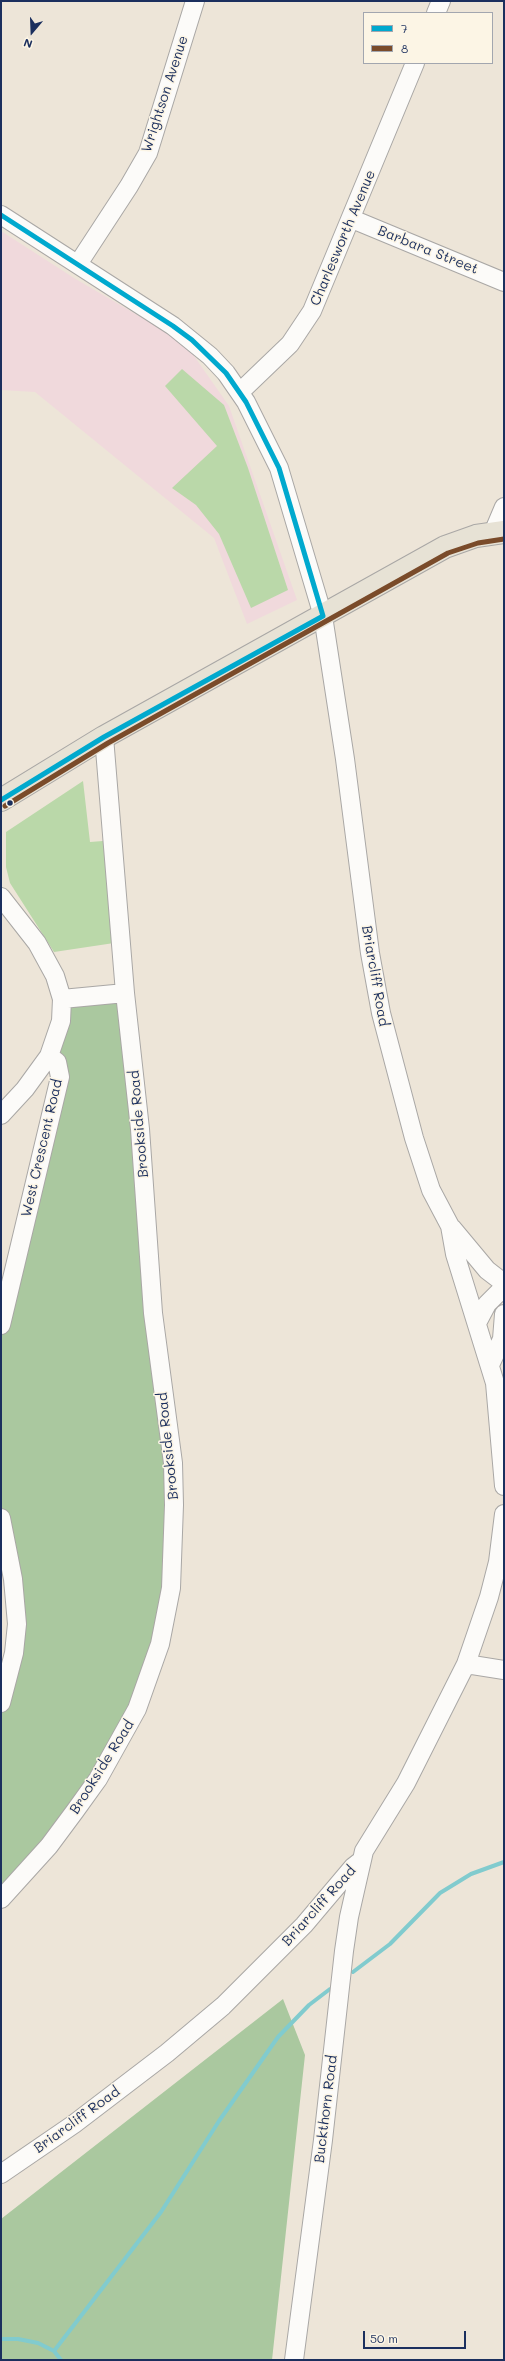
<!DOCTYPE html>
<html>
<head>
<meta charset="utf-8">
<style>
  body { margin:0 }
  #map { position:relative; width:505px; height:2361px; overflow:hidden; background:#ede5d8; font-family:Mali,sans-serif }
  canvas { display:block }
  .frame { position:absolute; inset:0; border:2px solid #1b2f5e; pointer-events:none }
  .legend { position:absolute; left:363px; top:12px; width:130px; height:52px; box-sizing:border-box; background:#fcf5e5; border:1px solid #a2a6af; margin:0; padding:5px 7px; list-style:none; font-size:12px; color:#1b2f5e }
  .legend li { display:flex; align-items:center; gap:8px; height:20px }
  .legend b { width:20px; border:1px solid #a2a6af }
  .north { position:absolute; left:12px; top:12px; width:40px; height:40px; -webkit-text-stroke:3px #fcf5e5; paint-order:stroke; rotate:199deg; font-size:11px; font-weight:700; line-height:16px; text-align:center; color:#1b2f5e }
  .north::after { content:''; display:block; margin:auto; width:14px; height:18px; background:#1b2f5e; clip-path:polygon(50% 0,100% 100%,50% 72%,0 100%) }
  .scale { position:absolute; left:363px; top:2331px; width:103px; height:18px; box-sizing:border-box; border:2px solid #1b2f5e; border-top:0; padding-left:5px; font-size:12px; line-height:14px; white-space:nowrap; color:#1b2f5e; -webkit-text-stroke:3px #fcf5e5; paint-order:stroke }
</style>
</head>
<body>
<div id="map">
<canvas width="505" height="2361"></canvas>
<div class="frame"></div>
<ul class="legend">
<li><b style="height:5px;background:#00a9ce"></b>7</li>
<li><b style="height:5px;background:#7a4b2a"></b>8</li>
</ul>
<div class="north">N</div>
<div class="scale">50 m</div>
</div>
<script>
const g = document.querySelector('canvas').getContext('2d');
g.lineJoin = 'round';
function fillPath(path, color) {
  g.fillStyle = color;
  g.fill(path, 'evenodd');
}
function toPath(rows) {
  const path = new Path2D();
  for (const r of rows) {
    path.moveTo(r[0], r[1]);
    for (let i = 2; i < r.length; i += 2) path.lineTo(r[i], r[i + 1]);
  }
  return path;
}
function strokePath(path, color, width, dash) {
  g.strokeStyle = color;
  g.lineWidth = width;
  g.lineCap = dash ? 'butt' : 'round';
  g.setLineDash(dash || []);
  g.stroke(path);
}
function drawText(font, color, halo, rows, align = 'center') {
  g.font = font + ' Mali,sans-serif';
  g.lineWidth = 3;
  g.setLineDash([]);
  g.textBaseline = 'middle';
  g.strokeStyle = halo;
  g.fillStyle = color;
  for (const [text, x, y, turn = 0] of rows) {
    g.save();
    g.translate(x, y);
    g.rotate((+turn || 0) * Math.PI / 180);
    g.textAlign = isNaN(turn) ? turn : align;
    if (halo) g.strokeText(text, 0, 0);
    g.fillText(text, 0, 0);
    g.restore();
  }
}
fillPath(toPath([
  [1,231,74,278,185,343,229,406,297,600,247,624,214,538,35,392,1,390]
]), '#f0d9dc');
fillPath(toPath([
  [182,369,224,405,248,468,288,590,251,608,219,534,196,505,172,488,217,446,165,386],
  [83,781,90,842,103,841,114,943,54,952,10,883,6,867,6,832]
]), '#bad8a9');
fillPath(toPath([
  [125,993,173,1463,171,1588,137,1709,1,1898,1,1697,14,1653,1,1559,1,1307,57,1062,62,999],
  [283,1999,305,2055,272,2360,1,2360,1,2219]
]), '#aac89f');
strokePath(toPath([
  [353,1972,390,1944,440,1893,471,1874,504,1862],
  [1,2339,18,2339,38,2343,54,2351,61,2360],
  [54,2351,161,2212,219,2121,278,2037,309,2005,330,1989]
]), '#81cbce', 4);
const minor = toPath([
  [436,13,441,1],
  [1,215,173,326,210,356,226,373,246,402,279,468,323,616,345,759,370,953,381,1013,414,1138,431,1190,450,1226,455,1254,495,1383,504,1486],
  [352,219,504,282],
  [78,264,129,186,148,153,195,1],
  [240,392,290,344,312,311,415,63],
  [493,533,504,507],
  [1,897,37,943,55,976,62,999,61,1021,49,1056,25,1089,1,1115],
  [62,999,125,993],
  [452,1228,487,1270,504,1283],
  [477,1323,487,1304,504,1287],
  [1,1325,60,1077,57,1062,49,1056],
  [490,1365,502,1339,504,1314],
  [1,1518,13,1579,17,1624,14,1653,1,1703],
  [466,1664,504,1670],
  [1,1899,49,1846,75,1811,98,1779,137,1709,160,1644,171,1588,174,1505,173,1463,153,1313,140,1129,125,993,104,737],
  [1,2174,74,2124,167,2053,223,2006,304,1925,353,1867,362,1860,364,1851,406,1783,466,1664,489,1597,498,1562,504,1514],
  [294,2360,323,2140,344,1951,349,1917,362,1860]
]);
const major = toPath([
  [1,800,104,737,445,547,476,536,504,532]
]);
strokePath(minor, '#a9a7a5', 20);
strokePath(major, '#a9a7a5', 24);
strokePath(minor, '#fcfbf9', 18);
strokePath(major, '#e7e2d5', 22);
strokePath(toPath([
  [1,215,173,326,192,340,226,373,246,402,279,468,323,616,104,737,1,800]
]), '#00a9ce', 5);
strokePath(toPath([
  [5,806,108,743,448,553,478,543,504,539]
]), '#7a4b2a', 5);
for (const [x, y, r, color] of [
  [10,803,3.5,"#1b2f5e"]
]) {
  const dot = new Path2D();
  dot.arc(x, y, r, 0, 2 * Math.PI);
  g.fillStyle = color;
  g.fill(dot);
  strokePath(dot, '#fcf5e5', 1.5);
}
drawText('14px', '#1b2f5e', '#fcf5e5', [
  ["Wrightson Avenue",165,94,-72],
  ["Charlesworth Avenue",343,238,-67],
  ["Barbara Street",428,250,22],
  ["Briarcliff Road",375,976,80],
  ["Brookside Road",139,1124,-95],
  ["West Crescent Road",42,1148,-77],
  ["Brookside Road",168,1446,-96],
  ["Brookside Road",102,1767,-58],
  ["Briarcliff Road",319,1906,-48],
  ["Buckthorn Road",326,2109,-83],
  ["Briarcliff Road",77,2120,-36]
]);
</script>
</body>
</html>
